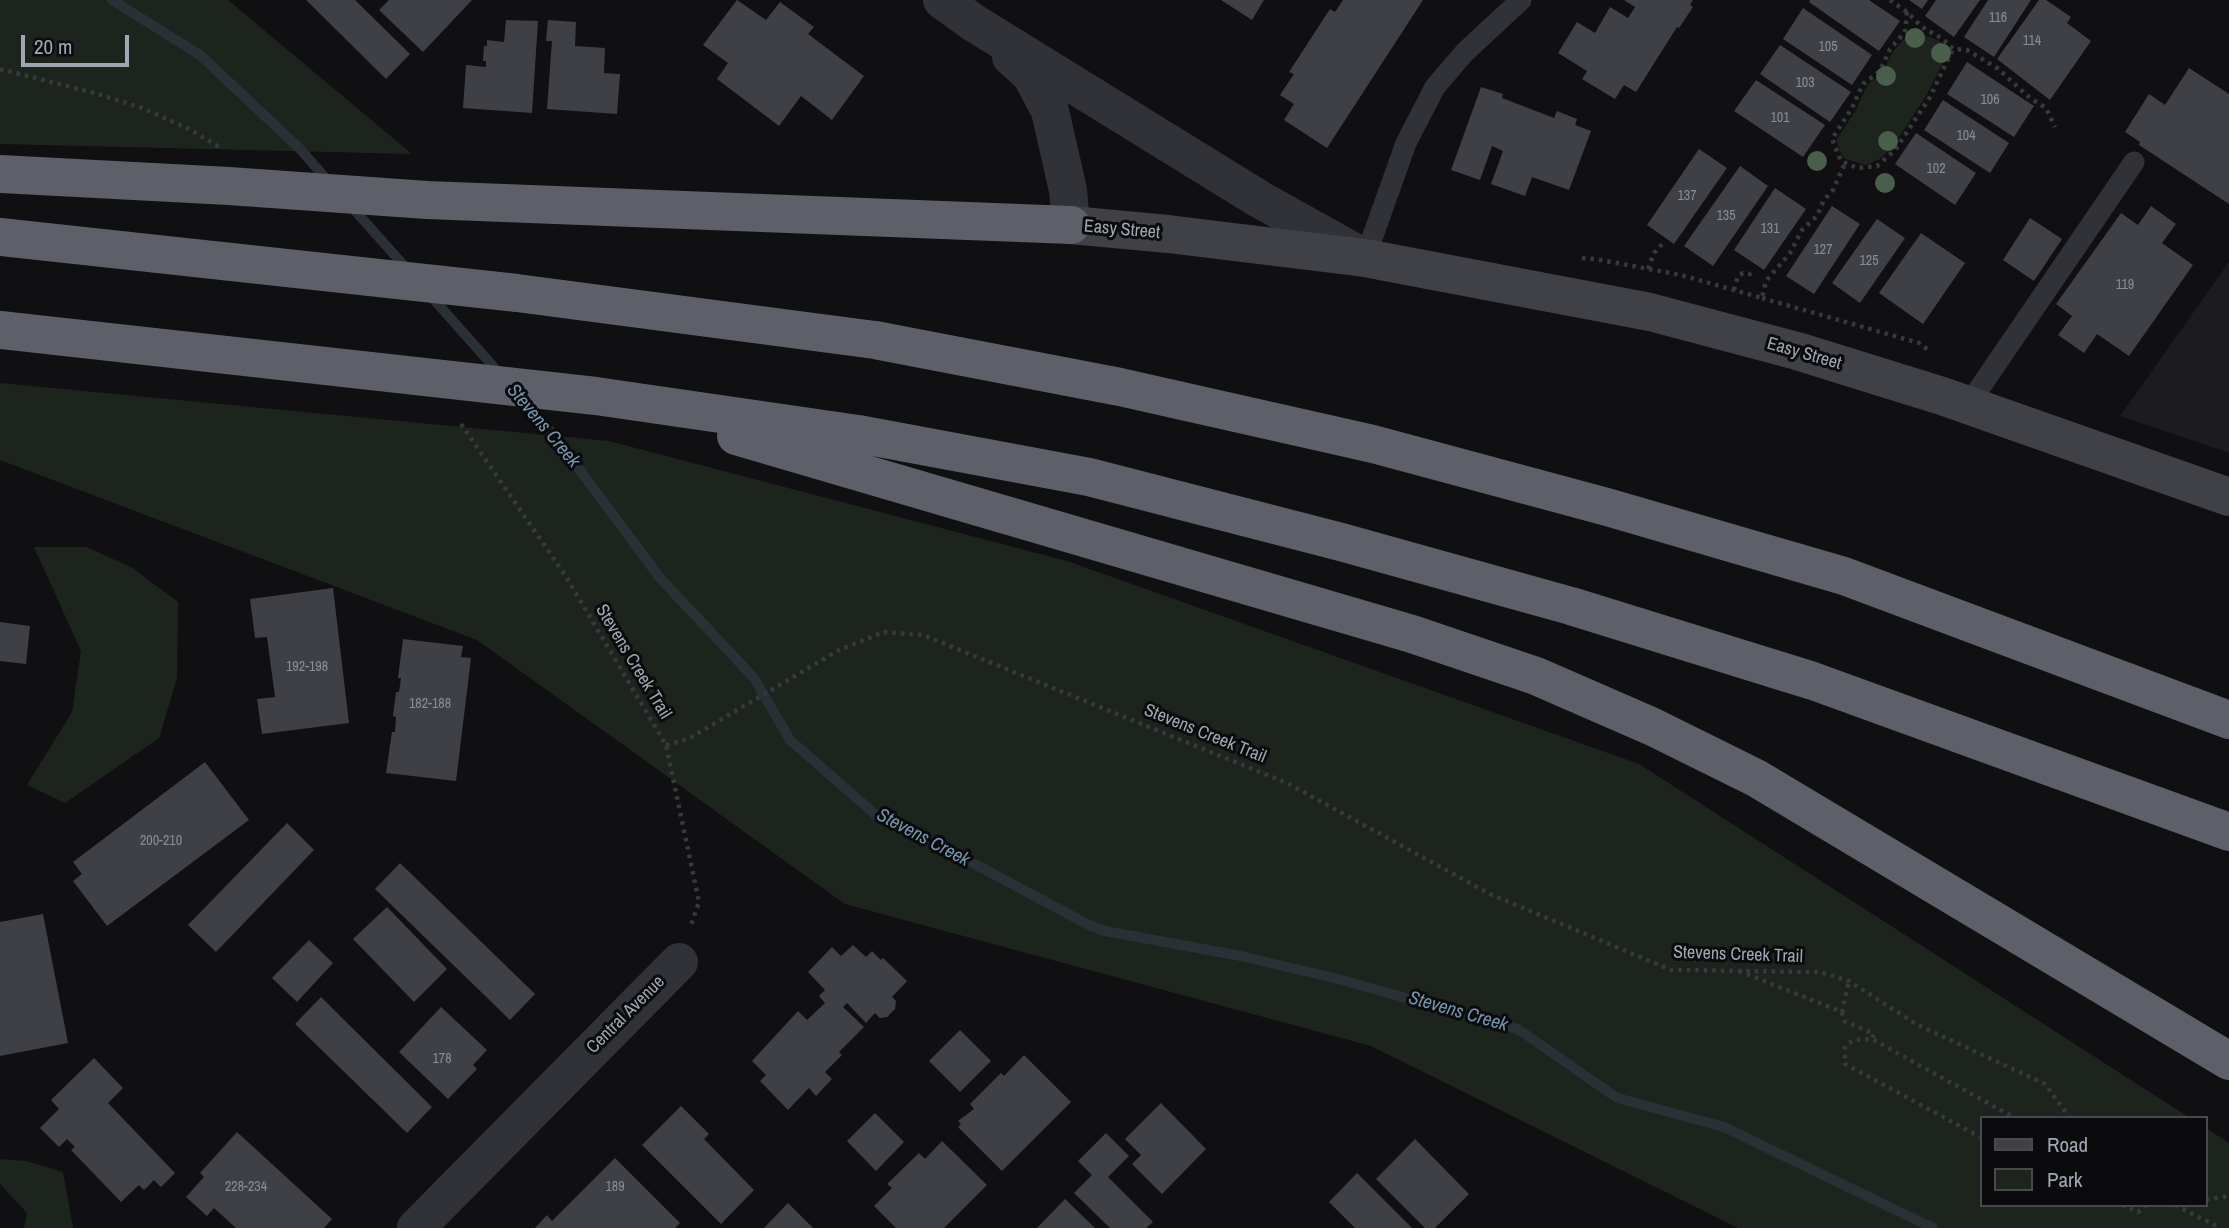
<!DOCTYPE html>
<html>
<head>
<meta charset="utf-8">
<style>
  body { margin:0 }
  #map { position:relative; width:2229px; height:1228px; overflow:hidden; background:#101012; font-family:"Archivo Narrow",sans-serif }
  canvas { display:block }
  .legend { position:absolute; left:1980px; top:1116px; width:228px; height:91px; box-sizing:border-box; background:#0b0b0d; border:2px solid #47494f; margin:0; padding:9px 12px; list-style:none; font-size:21px; color:#a1a7b2 }
  .legend li { display:flex; align-items:center; gap:14px; height:35px }
  .legend b { width:35px; border:2px solid #47494f }
  .scale { position:absolute; left:21px; top:35px; width:108px; height:32px; box-sizing:border-box; border:4px solid #a1a7b2; border-top:0; padding-left:9px; font-size:21px; line-height:24px; white-space:nowrap; color:#a1a7b2; -webkit-text-stroke:5px #0b0b0d; paint-order:stroke }
</style>
</head>
<body>
<div id="map">
<canvas width="2229" height="1228"></canvas>
<ul class="legend">
<li><b style="height:9px;background:#3f4147"></b>Road</li>
<li><b style="height:19px;background:#1d241d"></b>Park</li>
</ul>
<div class="scale">20 m</div>
</div>
<script>
const g = document.querySelector('canvas').getContext('2d');
g.lineJoin = 'round';
function fillPath(path, color) {
  g.fillStyle = color;
  g.fill(path, 'evenodd');
}
function toPath(rows) {
  const path = new Path2D();
  for (const r of rows) {
    path.moveTo(r[0], r[1]);
    for (let i = 2; i < r.length; i += 2) path.lineTo(r[i], r[i + 1]);
  }
  return path;
}
function strokePath(path, color, width, dash) {
  g.strokeStyle = color;
  g.lineWidth = width;
  g.lineCap = dash ? 'butt' : 'round';
  g.setLineDash(dash || []);
  g.stroke(path);
}
function drawText(font, color, halo, rows, align = 'center') {
  g.font = font + ' "Archivo Narrow",sans-serif';
  g.lineWidth = 6;
  g.setLineDash([]);
  g.textBaseline = 'middle';
  g.strokeStyle = halo;
  g.fillStyle = color;
  for (const [text, x, y, turn = 0] of rows) {
    g.save();
    g.translate(x, y);
    g.rotate((+turn || 0) * Math.PI / 180);
    g.textAlign = isNaN(turn) ? turn : align;
    if (halo) g.strokeText(text, 0, 0);
    g.fillText(text, 0, 0);
    g.restore();
  }
}
fillPath(toPath([
  [2229,262,2229,453,2120,416]
]), '#1c1c1f');
fillPath(toPath([
  [0,0,228,0,412,154,0,144],
  [1912,31,1940,41,1946,48,1946,57,1926,96,1894,145,1880,159,1865,165,1843,158,1836,140,1856,110,1867,85,1883,72,1893,51],
  [0,383,609,441,1067,561,1639,764,2190,1118,1982,1118,1982,1205,2206,1205,2206,1128,2229,1143,2229,1228,1738,1228,1371,1046,845,904,477,640,0,460],
  [34,547,86,547,131,567,178,602,177,678,159,738,65,803,27,785,72,712,81,651],
  [0,1159,26,1161,63,1172,73,1228,24,1228,27,1213,0,1184]
]), '#1d241d');
strokePath(toPath([
  [112,0,200,55,299,148,330,183],
  [350,205,407,269],
  [429,294,500,374],
  [522,399,553,434,660,578,754,678,790,740,876,815,954,853,1089,925,1105,931,1241,956,1338,979,1518,1029,1617,1098,1724,1127,1933,1228]
]), '#293137', 10);
fillPath(toPath([
  [306,0,355,0,410,54,386,79],
  [389,0,472,0,423,52,379,10],
  [737,0,766,20,780,2,814,27,808,34,864,76,832,120,801,96,779,126,717,79,728,63,703,45],
  [1221,0,1264,0,1252,20],
  [1343,0,1423,0,1327,148,1284,120,1294,104,1280,95,1294,74,1289,72,1330,9,1335,12],
  [1624,0,1693,0,1690,5,1693,7,1679,28,1677,27,1636,92,1624,85,1615,99,1582,79,1587,71,1558,53,1577,22,1595,33,1610,7,1628,18,1635,7],
  [1810,0,1869,0,1900,21,1879,51,1809,2],
  [1909,0,1928,0,1922,9],
  [1936,0,1980,0,1954,37,1925,16],
  [1988,0,2031,0,1994,57,1964,37],
  [2039,0,2046,0,2071,17,2067,23,2091,41,2050,100,1997,59],
  [1803,8,1872,55,1852,85,1783,39],
  [506,20,538,21,532,113,463,108,466,65,486,67,486,61,483,61,484,46,487,46,487,40,504,42],
  [548,20,576,22,575,46,605,48,604,73,620,74,617,114,547,109,552,41,546,41],
  [1780,45,1851,92,1830,122,1760,74],
  [1967,62,2034,106,2014,137,1947,94],
  [2189,68,2229,94,2229,204,2139,145,2140,142,2125,132,2149,94,2165,105],
  [1756,80,1825,125,1803,157,1734,111],
  [1481,87,1503,94,1502,98,1554,118,1557,111,1577,119,1575,125,1591,131,1569,190,1532,177,1525,196,1491,184,1503,151,1492,146,1480,180,1451,170],
  [1943,100,2009,143,1990,173,1924,130],
  [1916,133,1976,173,1955,205,1895,164],
  [1699,149,1727,168,1674,244,1647,225],
  [1740,166,1768,186,1713,266,1684,246],
  [1775,188,1806,209,1764,270,1734,250],
  [1832,206,1860,224,1814,294,1786,276],
  [2151,206,2176,224,2162,243,2193,265,2129,356,2097,334,2084,353,2058,335,2072,316,2056,304,2121,213,2138,225],
  [2030,218,2062,239,2034,281,2003,260],
  [1877,219,1905,238,1860,303,1832,283],
  [1921,233,1965,263,1923,324,1879,293],
  [333,588,349,723,262,734,257,699,275,697,267,637,255,638,250,599],
  [0,622,30,626,26,664,0,661],
  [403,639,463,646,461,657,471,658,456,781,386,773,392,732,395,732,396,717,393,716,396,692,399,692,401,678,398,678],
  [205,762,249,820,107,926,73,881,82,874,73,862],
  [287,823,314,850,216,952,188,925],
  [400,863,535,994,510,1020,375,889],
  [387,907,447,969,414,1002,353,939],
  [43,914,68,1043,0,1056,0,922],
  [309,940,333,963,297,1002,272,978],
  [853,945,866,957,872,951,881,960,883,958,907,981,892,997,896,1001,895,1009,887,1017,880,1018,875,1013,866,1023,847,1003,843,1007,864,1027,839,1052,842,1055,825,1072,832,1079,816,1096,809,1088,788,1110,760,1081,766,1075,752,1061,798,1011,807,1020,825,1003,819,996,825,990,808,972,832,947,841,956],
  [321,997,432,1107,407,1133,295,1024],
  [441,1007,487,1050,473,1065,477,1069,448,1099,399,1052],
  [960,1030,991,1061,960,1092,929,1061],
  [1024,1055,1071,1102,1002,1171,958,1127,961,1124,958,1121,974,1109,970,1104,1001,1073,1004,1076],
  [94,1058,123,1088,108,1103,175,1173,161,1187,154,1180,144,1190,139,1185,121,1202,71,1150,75,1147,67,1139,59,1147,40,1128,59,1109,51,1100],
  [1161,1103,1206,1149,1162,1194,1132,1164,1141,1155,1125,1139],
  [681,1106,709,1134,704,1139,754,1190,721,1224,642,1145],
  [875,1113,904,1142,876,1171,847,1141],
  [237,1132,332,1219,324,1228,236,1228,214,1208,207,1216,186,1197,204,1177,200,1173],
  [1106,1133,1129,1156,1108,1177,1153,1222,1146,1228,1110,1228,1074,1193,1092,1175,1078,1161],
  [1415,1139,1469,1194,1435,1228,1425,1228,1376,1179],
  [942,1141,987,1185,944,1228,896,1228,874,1206,892,1188,887,1184,919,1153,925,1159],
  [615,1158,680,1223,675,1228,535,1228,547,1215,552,1221],
  [1357,1173,1412,1228,1355,1228,1329,1202],
  [1065,1199,1095,1228,1037,1228],
  [788,1203,813,1228,764,1228]
]), '#3f4045');
strokePath(toPath([
  [1890,0,1907,12,1922,27,1943,39,1953,49,1967,50,1997,68,2030,98,2046,108,2055,127],
  [1907,12,1905,32,1890,49,1880,71,1863,84,1852,108,1832,139,1841,161,1857,168,1877,166,1895,150,1930,97,1953,49],
  [0,69,98,94,142,108,189,129,219,147],
  [1582,258,1595,259,1681,275,1762,298,1766,281,1790,253,1802,230,1817,216,1824,200,1833,190,1845,163],
  [1648,269,1654,253,1664,242],
  [1734,290,1738,276,1743,273,1750,274,1754,270],
  [1762,298,1919,343,1931,352],
  [461,424,565,575,666,745,699,902,690,928],
  [666,745,688,739,839,650,884,632,923,635,1287,783,1490,894,1671,970,1820,972,1849,981,1916,1024,2045,1084,2070,1118],
  [1739,971,1842,1012,1849,981],
  [1842,1012,1844,1021,1874,1034,1872,1039],
  [1982,1138,1845,1064,1845,1047,1853,1040,1872,1039,2015,1118],
  [2206,1200,2229,1196],
  [2122,1205,2138,1212,2147,1205],
  [2175,1205,2221,1228]
]), '#37393e', 4.5, [3.5, 5]);
strokePath(toPath([
  [1365,258,1406,143,1435,87,1465,52,1521,0],
  [1968,405,2134,162]
]), '#313237', 21);
strokePath(toPath([
  [942,0,974,23,1259,199,1365,258],
  [1011,57,1031,75,1050,111,1068,190,1071,225],
  [416,1228,679,962]
]), '#313237', 38);
strokePath(toPath([
  [1071,225,1168,234,1365,258,1650,312,1797,351,1942,396,2229,497]
]), '#3f4147', 38);
strokePath(toPath([
  [0,174,229,186,427,200,1071,225],
  [0,237,517,293,875,340,1120,387,1373,444,1607,507,1844,576,2229,720],
  [0,330,596,396,858,434,1089,477,1341,542,1571,606,1813,681,2229,832],
  [736,436,1412,634,1536,676,1653,727,1756,778,2229,1061]
]), '#5d6068', 38);
g.fillStyle = '#495e4b';
for (const [x, y] of [
  [1915,38],
  [1941,53],
  [1886,76],
  [1888,141],
  [1817,161],
  [1885,183]
]) {
  g.beginPath();
  g.arc(x, y, 10, 0, 2 * Math.PI);
  g.fill();
}
drawText('14px', '#888d97', null, [
  ["116",1998,18],
  ["114",2032,41],
  ["105",1828,47],
  ["103",1805,83],
  ["106",1990,100],
  ["101",1780,118],
  ["104",1966,136],
  ["102",1936,169],
  ["137",1687,196],
  ["135",1726,216],
  ["131",1770,229],
  ["127",1823,250],
  ["125",1869,261],
  ["119",2125,285],
  ["192-198",307,667],
  ["182-188",430,704],
  ["200-210",161,841],
  ["178",442,1059],
  ["228-234",246,1187],
  ["189",615,1187]
]);
drawText('18px', '#a1a7b2', '#0b0b0d', [
  ["Easy Street",1122,230,5],
  ["Easy Street",1804,354,16],
  ["Stevens Creek Trail",633,662,59],
  ["Stevens Creek Trail",1205,734,22],
  ["Stevens Creek Trail",1738,955,2],
  ["Central Avenue",626,1015,-45]
]);
drawText('italic 19px', '#7895ae', '#0b0b0d', [
  ["Stevens Creek",543,426,50],
  ["Stevens Creek",923,838,28],
  ["Stevens Creek",1458,1012,16]
]);
</script>
</body>
</html>
